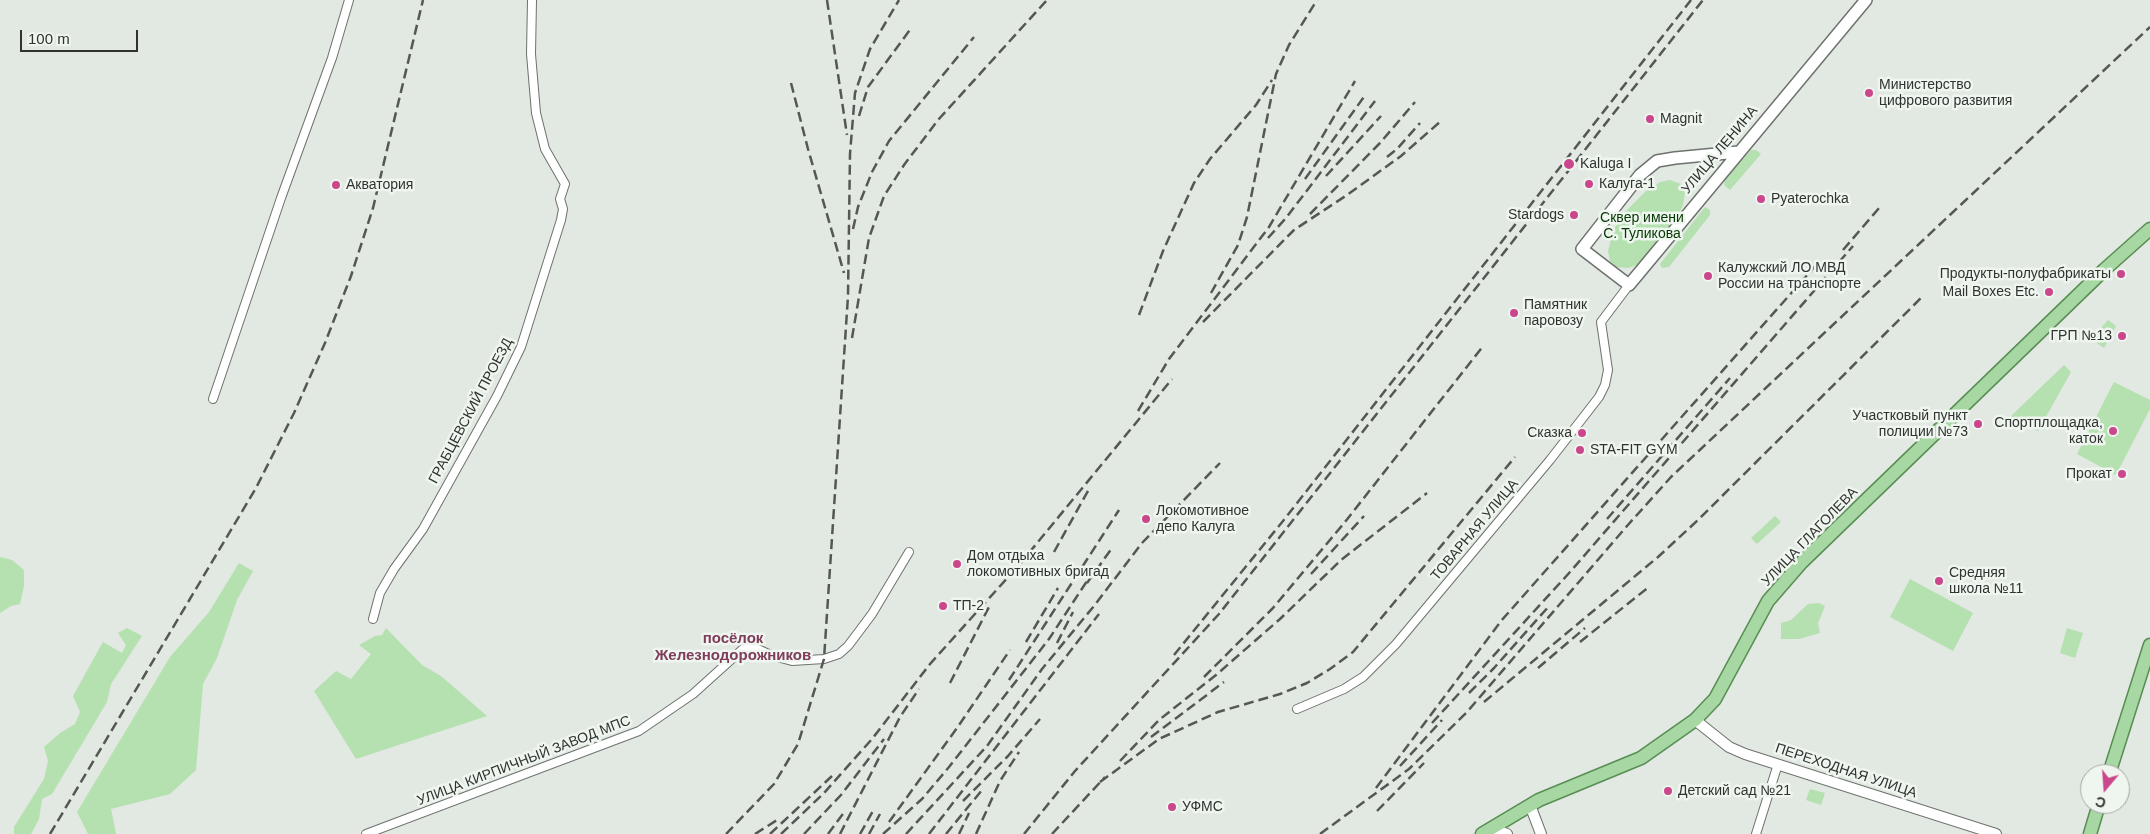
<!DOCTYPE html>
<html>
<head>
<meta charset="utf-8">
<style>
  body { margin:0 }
  #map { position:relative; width:2150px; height:834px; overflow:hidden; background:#e2e8e2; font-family:Arial,sans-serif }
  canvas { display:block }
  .north { position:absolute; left:2080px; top:764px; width:50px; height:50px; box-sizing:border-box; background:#eff5ef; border:1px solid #a3a7a3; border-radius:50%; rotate:198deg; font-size:14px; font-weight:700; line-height:20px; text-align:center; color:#313331 }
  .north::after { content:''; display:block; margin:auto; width:18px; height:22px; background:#cb478b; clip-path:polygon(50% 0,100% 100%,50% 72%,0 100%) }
  .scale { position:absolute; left:20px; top:30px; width:118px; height:22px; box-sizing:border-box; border:2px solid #313331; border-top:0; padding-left:6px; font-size:15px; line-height:18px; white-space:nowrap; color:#313331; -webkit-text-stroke:4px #eff5ef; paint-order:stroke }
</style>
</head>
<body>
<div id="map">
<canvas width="2150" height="834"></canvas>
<div class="north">С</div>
<div class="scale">100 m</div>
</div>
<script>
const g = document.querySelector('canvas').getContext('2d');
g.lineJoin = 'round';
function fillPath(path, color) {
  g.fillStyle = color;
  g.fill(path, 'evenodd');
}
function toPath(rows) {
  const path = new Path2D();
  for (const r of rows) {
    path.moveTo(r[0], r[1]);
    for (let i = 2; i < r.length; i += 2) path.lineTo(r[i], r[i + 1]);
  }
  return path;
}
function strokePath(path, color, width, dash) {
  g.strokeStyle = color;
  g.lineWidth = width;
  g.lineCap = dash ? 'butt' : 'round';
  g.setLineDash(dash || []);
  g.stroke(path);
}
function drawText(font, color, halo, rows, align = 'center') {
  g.font = font + ' Arial,sans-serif';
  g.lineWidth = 5;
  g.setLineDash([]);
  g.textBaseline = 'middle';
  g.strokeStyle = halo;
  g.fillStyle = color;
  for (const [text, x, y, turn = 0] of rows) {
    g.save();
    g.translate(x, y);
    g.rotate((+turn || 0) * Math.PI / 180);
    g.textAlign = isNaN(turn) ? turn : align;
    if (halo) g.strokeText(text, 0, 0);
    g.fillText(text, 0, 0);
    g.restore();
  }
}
fillPath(toPath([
  [1751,150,1756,150,1761,154,1730,190,1724,185,1725,179],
  [1670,180,1681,184,1685,193,1683,205,1678,216,1637,265,1628,268,1616,267,1610,261,1608,251,1613,232,1621,216,1646,191,1660,182],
  [1705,207,1710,210,1710,215,1669,267,1662,268,1660,264],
  [2108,320,2116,326,2104,348,2091,339],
  [2064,365,2071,372,2038,431,2009,418],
  [2114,382,2150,400,2150,409,2116,475,2077,454],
  [1775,516,1781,522,1757,544,1751,538],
  [0,557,12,560,24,570,24,586,20,604,11,606,0,613],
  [239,563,253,571,237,600,217,658,203,684,196,770,170,794,111,809,116,834,88,834,77,812,170,657,209,612],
  [1910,579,1973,613,1953,651,1890,617],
  [1819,603,1825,606,1818,623,1820,633,1799,639,1781,639,1781,623,1791,620,1808,604],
  [127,628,142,636,111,684,107,702,52,794,42,799,39,819,31,834,14,834,14,827,44,779,48,761,44,747,60,733,75,724,80,712,73,696,103,642,122,653,126,645,118,633],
  [386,628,422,665,441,676,487,716,356,759,314,691,336,671,351,679,371,654,359,645,375,636,382,635],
  [2067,628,2083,633,2075,658,2060,653],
  [1810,789,1825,793,1821,805,1806,800]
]), '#b4e1af');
const minor = toPath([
  [213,399,281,198,332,58,349,0],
  [373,619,380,593,394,569,423,529,497,396,521,347,561,220,563,209,560,199,565,184,545,149,536,113,531,54,532,0],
  [1297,709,1344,689,1363,677,1396,644,1550,460,1599,397,1605,385,1608,370,1601,322,1629,285],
  [366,834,639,731,693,694,744,648,758,649,773,656,792,661,824,659,839,654,848,646,872,614,909,552],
  [1756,834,1778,764]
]);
const tertiary = toPath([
  [1695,720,1729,747,1745,754,1996,834],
  [1530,805,1541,834],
  [1491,828,1507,834]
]);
const secondary = toPath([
  [1738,152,1675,158,1657,161,1640,175,1582,249,1629,285,1866,0]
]);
const primary = toPath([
  [2109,774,2150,645],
  [1482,834,1539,800,1641,758,1695,720,1715,699,1768,601,1801,563,2104,270,2150,229],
  [2090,834,2099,804]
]);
strokePath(minor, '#6d726d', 10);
strokePath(tertiary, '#6d726d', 12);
strokePath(secondary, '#6d726d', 14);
strokePath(primary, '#588d53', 15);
strokePath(minor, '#fff', 8);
strokePath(tertiary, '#fff', 10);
strokePath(secondary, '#fff', 11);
strokePath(primary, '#a7d7a3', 12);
strokePath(toPath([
  [827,0,847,135],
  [791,83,808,149,844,273],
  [859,116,868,87,912,27],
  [1387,157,1397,149,1420,123],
  [1326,176,1381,116],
  [1305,179,1366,94],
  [1310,214,1380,143,1415,102],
  [853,229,858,207,872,172,889,141,974,37],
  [1268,238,1286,218,1375,101],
  [1843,250,1880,207],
  [1211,293,1238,245,1247,217,1276,74,1289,45,1317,0],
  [1139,315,1163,251,1194,183,1210,159,1256,105,1272,80],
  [1203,322,1294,230,1347,195,1401,156,1441,121],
  [852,338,869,238,884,196,904,165,938,120,1047,0],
  [1138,411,1169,359,1269,227,1355,81],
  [1607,519,1730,378],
  [1054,552,1089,489],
  [1311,574,1364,516],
  [1087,583,1112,548],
  [1026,642,1058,588],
  [1580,642,1650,586],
  [1057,643,1073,612],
  [1174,655,1283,521,1691,0],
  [1538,668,1585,628],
  [1204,677,1273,608,1345,522,1484,345],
  [1009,680,1119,510],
  [950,683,990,605],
  [1469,693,1494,668,1550,605],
  [1484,702,1658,557,1698,520,1924,295],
  [1432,723,1570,572,1853,246],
  [1151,737,1224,682],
  [1120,761,1159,720,1216,675,1280,619,1341,560,1427,493],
  [1400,766,1442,720],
  [1100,782,1159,739,1218,712,1280,694,1307,683,1330,669,1353,652,1515,457],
  [1376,788,1501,621,1817,264],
  [963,801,1008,756,1040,719],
  [1377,811,1424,763],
  [889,822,957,728,1010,650],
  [50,834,256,488,294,413,325,343,351,276,373,208,423,0],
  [726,834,774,784,798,744,824,659,848,296,850,154,855,93,870,49,899,0],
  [755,834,777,820],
  [770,834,832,776],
  [781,834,824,793,872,739,930,664,1019,565,1172,379],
  [804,834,841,795,884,739],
  [828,834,845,811],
  [840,834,900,717,919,689],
  [860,834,873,811],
  [869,834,880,814],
  [883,834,922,799,949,767,1049,639,1089,578],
  [906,834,987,746,1042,669,1094,606,1142,543,1220,463],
  [929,834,1099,614],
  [946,834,982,790],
  [959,834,969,813],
  [976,834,1000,781,1019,752],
  [1024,834,1075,771,1219,614,1703,0],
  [1052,834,1105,777],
  [1320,834,1409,769,1467,712,1627,526,1671,477,2150,27]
]), '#555755', 2.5, [10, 5]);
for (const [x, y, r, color] of [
  [1869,93,5,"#cb478b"],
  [1650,119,5,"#cb478b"],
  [1569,164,6,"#cb478b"],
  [1589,184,5,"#cb478b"],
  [336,185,5,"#cb478b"],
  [1761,199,5,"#cb478b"],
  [1574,215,5,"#cb478b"],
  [2121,274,5,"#cb478b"],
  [1708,276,5,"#cb478b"],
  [2049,292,5,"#cb478b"],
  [1514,313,5,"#cb478b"],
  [2122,336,5,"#cb478b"],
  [1978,424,5,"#cb478b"],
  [2113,431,5,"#cb478b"],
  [1582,433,5,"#cb478b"],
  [1580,450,5,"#cb478b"],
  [2122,474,5,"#cb478b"],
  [1146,519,5,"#cb478b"],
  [957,564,5,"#cb478b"],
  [1939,581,5,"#cb478b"],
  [943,606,5,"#cb478b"],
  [1668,791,5,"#cb478b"],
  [1172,807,5,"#cb478b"]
]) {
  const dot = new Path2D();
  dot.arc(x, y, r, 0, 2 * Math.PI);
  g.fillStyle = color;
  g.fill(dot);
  strokePath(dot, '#eff5ef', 2);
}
drawText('14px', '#313331', '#eff5ef', [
  ["Министерство",1879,85],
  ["цифрового развития",1879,101],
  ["Magnit",1660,119],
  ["Kaluga I",1580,164],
  ["Калуга-1",1599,184],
  ["Акватория",346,185],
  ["Pyaterochka",1771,199],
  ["Stardogs",1564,215,"right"],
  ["Калужский ЛО МВД",1718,268],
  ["России на транспорте",1718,284],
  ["Продукты-полуфабрикаты",2111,274,"right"],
  ["Mail Boxes Etc.",2039,292,"right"],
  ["Памятник",1524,305],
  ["паровозу",1524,321],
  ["ГРП №13",2112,336,"right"],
  ["Участковый пункт",1968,416,"right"],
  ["полиции №73",1968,432,"right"],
  ["Спортплощадка,",2103,423,"right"],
  ["каток",2103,439,"right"],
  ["Сказка",1572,433,"right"],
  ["STA-FIT GYM",1590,450],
  ["Прокат",2112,474,"right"],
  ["Локомотивное",1156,511],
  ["депо Калуга",1156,527],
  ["Дом отдыха",967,556],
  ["локомотивных бригад",967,572],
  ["Средняя",1949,573],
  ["школа №11",1949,589],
  ["ТП-2",953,606],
  ["Детский сад №21",1678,791],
  ["УФМС",1182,807]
], 'left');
drawText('14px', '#313331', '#eff5ef', [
  ["УЛИЦА ЛЕНИНА",1720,150,-50],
  ["ГРАБЦЕВСКИЙ ПРОЕЗД",471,411,-62],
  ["ТОВАРНАЯ УЛИЦА",1475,530,-50],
  ["УЛИЦА ГЛАГОЛЕВА",1810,537,-46],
  ["УЛИЦА КИРПИЧНЫЙ ЗАВОД МПС",524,761,-21],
  ["ПЕРЕХОДНАЯ УЛИЦА",1846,771,18]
]);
drawText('14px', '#043702', '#eff5ef', [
  ["Сквер имени",1642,218],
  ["С. Туликова",1642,234]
]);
drawText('bold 15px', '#7f3c5b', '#eff5ef', [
  ["посёлок",733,639],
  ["Железнодорожников",733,656]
]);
</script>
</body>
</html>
